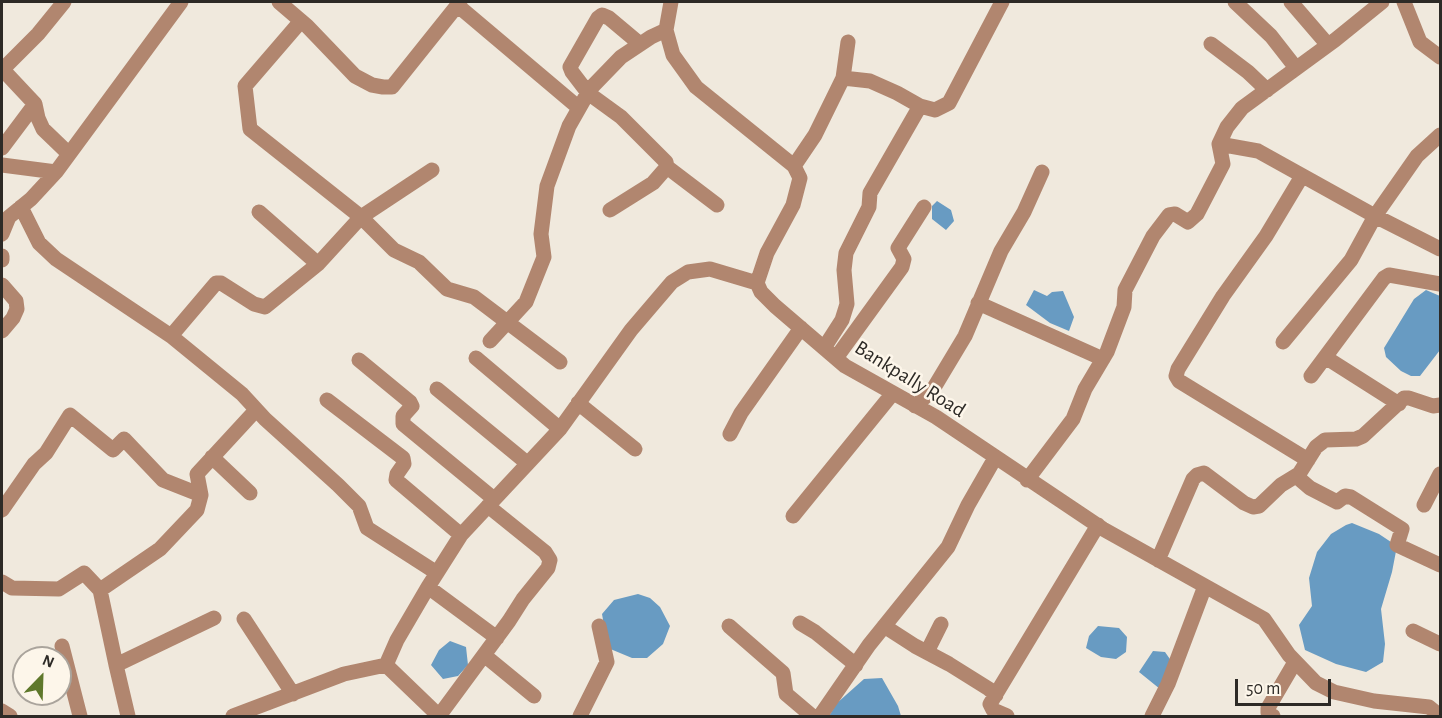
<!DOCTYPE html>
<html>
<head>
<meta charset="utf-8">
<style>
  body { margin:0 }
  #map { position:relative; width:1442px; height:718px; overflow:hidden; background:#f0e9dd; font-family:"Alegreya Sans",sans-serif }
  canvas { display:block }
  .frame { position:absolute; inset:0; border:3px solid #2d2a26; pointer-events:none }
  .north { position:absolute; left:12px; top:646px; width:60px; height:60px; box-sizing:border-box; background:#fdf6ea; border:2px solid #aaa49c; border-radius:50%; rotate:23deg; font-size:16px; font-weight:700; line-height:24px; text-align:center; color:#2d2a26 }
  .north::after { content:''; display:block; margin:auto; width:21px; height:27px; background:#5f782b; clip-path:polygon(50% 0,100% 100%,50% 72%,0 100%) }
  .scale { position:absolute; left:1235px; top:679px; width:96px; height:27px; box-sizing:border-box; border:3px solid #2d2a26; border-top:0; padding-left:8px; font-size:18px; line-height:21px; white-space:nowrap; color:#2d2a26; -webkit-text-stroke:4px #fdf6ea; paint-order:stroke }
</style>
</head>
<body>
<div id="map">
<canvas width="1442" height="718"></canvas>
<div class="frame"></div>
<div class="north">N</div>
<div class="scale">50 m</div>
</div>
<script>
const g = document.querySelector('canvas').getContext('2d');
g.lineJoin = 'round';
function fillPath(path, color) {
  g.fillStyle = color;
  g.fill(path, 'evenodd');
}
function toPath(rows) {
  const path = new Path2D();
  for (const r of rows) {
    path.moveTo(r[0], r[1]);
    for (let i = 2; i < r.length; i += 2) path.lineTo(r[i], r[i + 1]);
  }
  return path;
}
function strokePath(path, color, width, dash) {
  g.strokeStyle = color;
  g.lineWidth = width;
  g.lineCap = dash ? 'butt' : 'round';
  g.setLineDash(dash || []);
  g.stroke(path);
}
function drawText(font, color, halo, rows, align = 'center') {
  g.font = font + ' "Alegreya Sans",sans-serif';
  g.lineWidth = 5;
  g.setLineDash([]);
  g.textBaseline = 'middle';
  g.strokeStyle = halo;
  g.fillStyle = color;
  for (const [text, x, y, turn = 0] of rows) {
    g.save();
    g.translate(x, y);
    g.rotate((+turn || 0) * Math.PI / 180);
    g.textAlign = isNaN(turn) ? turn : align;
    if (halo) g.strokeText(text, 0, 0);
    g.fillText(text, 0, 0);
    g.restore();
  }
}
fillPath(toPath([
  [937,201,951,210,954,221,946,230,932,219,932,206],
  [1034,290,1047,296,1052,292,1063,291,1074,317,1069,331,1050,323,1026,305],
  [1426,290,1440,296,1440,350,1420,376,1411,376,1401,371,1386,357,1384,348,1414,299],
  [1352,523,1379,534,1397,546,1392,572,1381,609,1385,644,1383,662,1366,672,1336,664,1305,650,1299,625,1312,606,1309,578,1317,552,1331,534,1346,525],
  [638,594,650,598,660,607,670,626,663,644,647,658,632,658,608,648,602,614,614,600],
  [1098,626,1119,628,1127,637,1126,652,1116,659,1101,657,1086,648,1089,636],
  [450,641,466,647,468,665,458,676,443,679,431,665,439,650],
  [1153,651,1165,652,1172,662,1160,689,1139,672],
  [882,678,898,706,901,716,829,716,837,703,864,679]
]), '#689bc2');
strokePath(toPath([
  [64,2,38,34,4,68,4,71,35,104,38,118,43,129,69,154],
  [279,2,307,26,355,76,372,85,383,87,392,87,460,2],
  [671,2,666,30,673,55,696,87,794,166,800,178,793,205,767,253,757,283,761,292,775,306,845,366,936,417,1103,529,1264,619,1289,655,1316,683,1334,692,1374,701,1429,707,1440,716],
  [1235,2,1271,36,1296,68],
  [1291,2,1328,45],
  [1404,2,1420,42,1440,57],
  [457,5,579,108],
  [301,21,245,86,250,129,361,217,394,250,419,262,447,289,474,297,560,362],
  [1211,44,1248,72,1267,90],
  [843,78,848,42],
  [1219,144,1258,151,1375,216,1440,249],
  [2,148,35,104],
  [2,165,56,172],
  [794,166,815,135,843,78,870,81,897,93,920,106,935,110,949,103,1002,2],
  [667,167,717,205],
  [432,170,361,217,318,264,265,307,254,304,221,283,216,283,171,336,242,394,265,419,338,485,359,506,367,528,437,573],
  [1302,176,1266,236,1223,296,1178,369,1176,376,1179,381,1308,460],
  [21,207,39,243,56,259,171,336],
  [610,210,653,183,667,167,666,162,621,117,588,93,572,72,570,67,598,18,602,15,609,18,640,44],
  [259,212,318,264],
  [2,234,9,217,31,199,56,172,181,2],
  [2,256,2,260],
  [2,285,16,301,17,309,13,318,2,331],
  [978,303,1103,359],
  [490,341,526,302,544,257,541,234,547,186,569,126,590,89,621,57,651,37,666,30],
  [1283,342,1351,260,1375,216,1417,156,1440,135],
  [824,348,842,320,847,304,844,270,846,253,869,207,870,193,920,106],
  [1325,357,1399,404],
  [476,358,560,429],
  [836,358,902,267,904,259,898,248,924,207],
  [359,360,410,402,412,406,403,416,403,424,494,499],
  [1311,376,1384,278,1389,275,1440,284],
  [437,389,527,463],
  [327,400,403,458,404,464,397,474,396,480,461,535],
  [578,403,635,449],
  [915,406,932,391,965,336,1001,251,1024,212,1042,172],
  [730,434,741,413,801,328],
  [212,457,250,493],
  [1296,476,1310,488,1337,502,1345,496,1351,497,1402,529,1397,545,1440,565],
  [1027,480,1073,419,1085,389,1107,352,1124,307,1125,290,1153,236,1169,215,1175,214,1188,222,1197,214,1223,164,1219,144,1227,127,1242,108,1335,40,1382,2],
  [1424,505,1440,474],
  [2,510,34,464,46,453,70,415,113,450,124,439,163,480,201,495],
  [793,516,893,393],
  [1158,560,1193,479,1197,475,1204,473,1244,503,1253,507,1259,506,1281,485,1299,474,1316,447,1325,440,1356,439,1363,436,1404,398,1409,398,1433,406,1440,405],
  [2,582,12,588,59,589,84,573,100,590,160,549,197,510,201,495,197,474,256,410],
  [428,587,497,638],
  [100,590,116,665,214,618],
  [244,619,293,694],
  [800,623,815,632,856,665],
  [729,626,783,673,786,694,812,716],
  [884,626,915,646,949,664,989,689,996,695],
  [1413,631,1440,644],
  [62,646,80,716],
  [927,652,941,624],
  [484,655,534,696],
  [116,665,128,716],
  [386,665,397,640,428,587,461,535,560,429,631,330,672,282,688,272,710,269,757,283],
  [386,665,439,716],
  [2,711,10,716],
  [233,716,344,674,386,665],
  [439,716,509,621,523,599,548,568,550,560,545,552,488,506],
  [580,716,607,662,599,626],
  [820,716,869,645,948,547,968,505,995,458],
  [1007,716,993,710,990,704,1098,525],
  [1152,716,1168,684,1205,586],
  [1273,716,1268,713,1268,708,1295,662]
]), '#b1866f', 15);
drawText('21px', '#2d2a26', '#fdf6ea', [
  ["Bankpally Road",910,379,32]
]);
</script>
</body>
</html>
